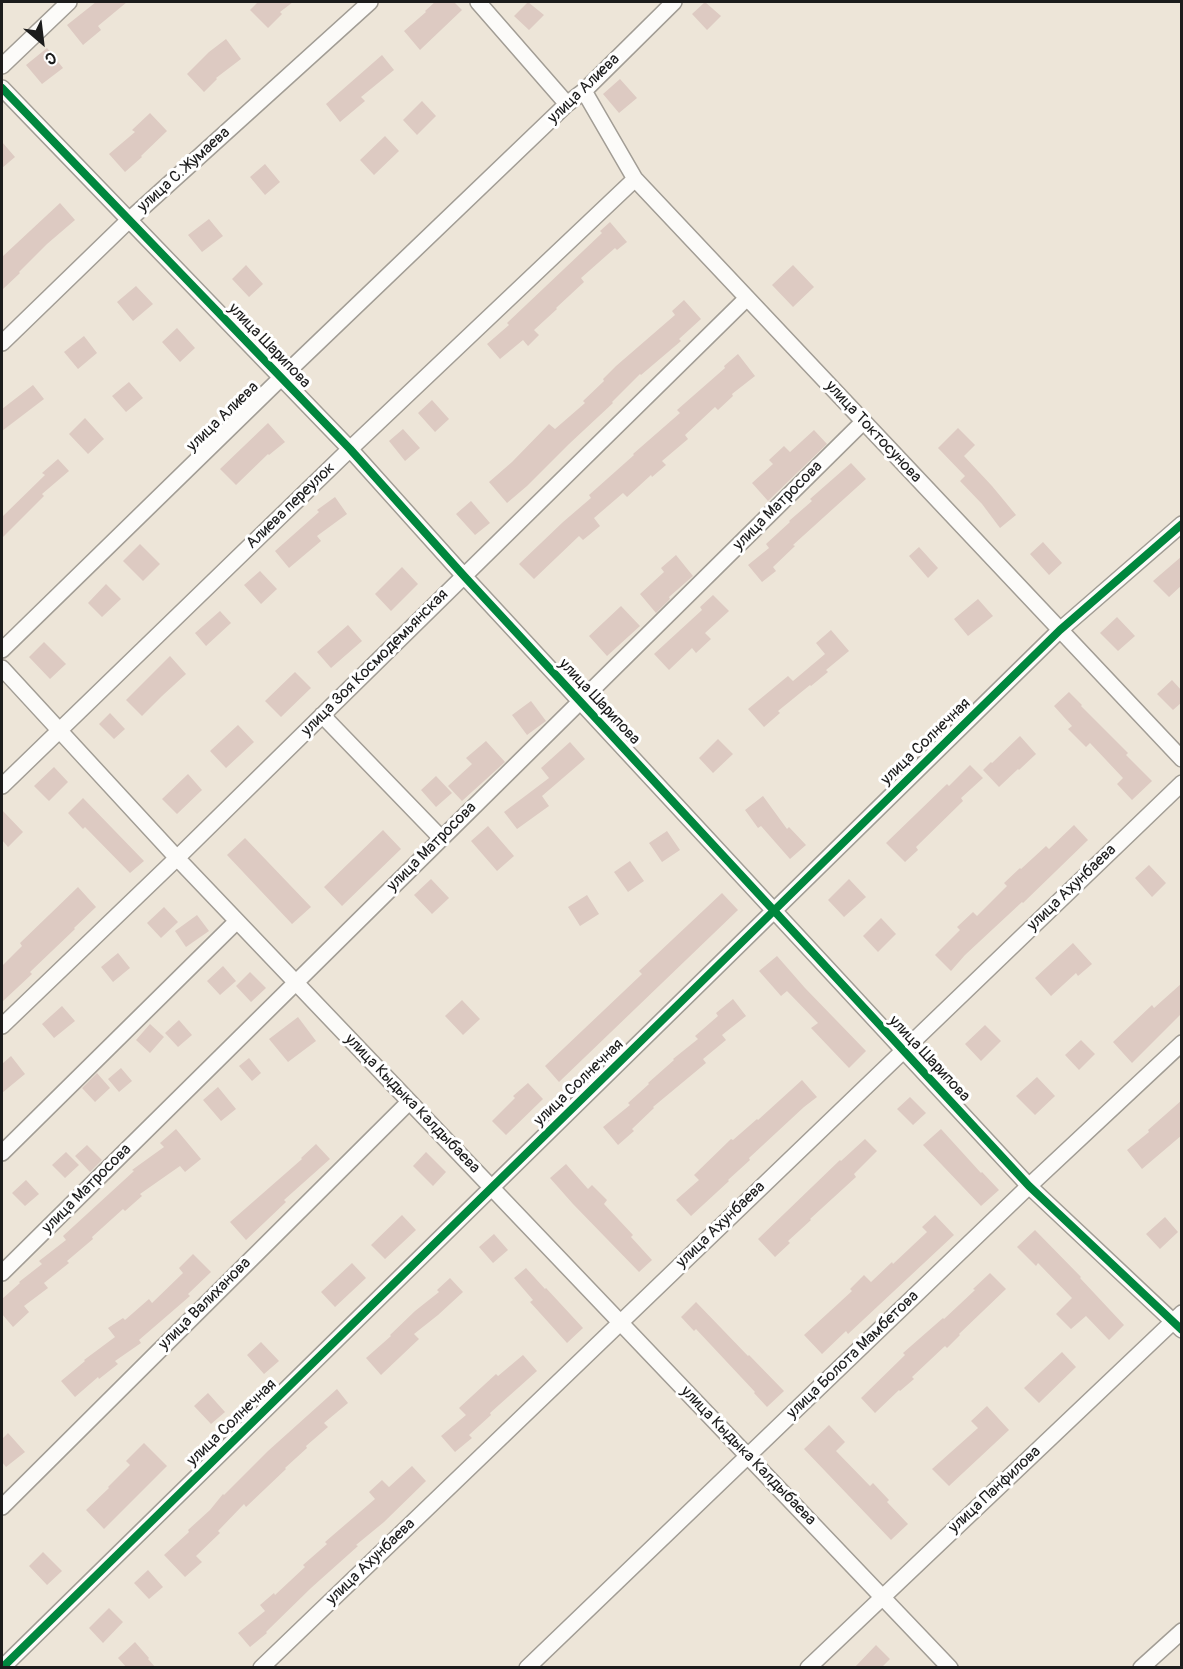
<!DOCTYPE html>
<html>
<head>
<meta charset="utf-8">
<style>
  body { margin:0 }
  #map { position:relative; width:1183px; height:1669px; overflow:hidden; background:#ede5d8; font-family:Pangolin,sans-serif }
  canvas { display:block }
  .frame { position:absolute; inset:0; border:3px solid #1c1c1c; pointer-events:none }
  .north { position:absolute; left:12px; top:12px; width:60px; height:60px; -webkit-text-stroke:4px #fff; paint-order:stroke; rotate:152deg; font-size:16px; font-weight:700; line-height:24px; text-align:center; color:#1c1c1c }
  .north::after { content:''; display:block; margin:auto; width:21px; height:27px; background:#1c1c1c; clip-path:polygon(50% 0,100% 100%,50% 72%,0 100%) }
</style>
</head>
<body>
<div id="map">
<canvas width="1183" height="1669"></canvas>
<div class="frame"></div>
<div class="north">С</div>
</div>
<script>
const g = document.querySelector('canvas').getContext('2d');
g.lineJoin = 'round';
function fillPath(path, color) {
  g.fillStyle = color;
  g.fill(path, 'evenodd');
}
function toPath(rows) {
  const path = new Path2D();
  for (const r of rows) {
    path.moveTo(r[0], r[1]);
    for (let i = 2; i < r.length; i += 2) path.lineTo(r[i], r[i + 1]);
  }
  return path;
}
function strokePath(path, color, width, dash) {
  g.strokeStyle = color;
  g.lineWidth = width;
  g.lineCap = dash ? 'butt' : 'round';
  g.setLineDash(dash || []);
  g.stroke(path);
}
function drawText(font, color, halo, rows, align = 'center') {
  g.font = font + ' Pangolin,sans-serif';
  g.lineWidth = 6;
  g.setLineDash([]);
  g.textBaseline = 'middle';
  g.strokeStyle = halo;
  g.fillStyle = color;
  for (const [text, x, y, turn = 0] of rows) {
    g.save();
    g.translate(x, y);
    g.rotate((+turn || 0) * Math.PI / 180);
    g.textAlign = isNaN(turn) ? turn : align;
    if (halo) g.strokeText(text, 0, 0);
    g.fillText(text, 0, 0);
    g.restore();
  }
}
fillPath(toPath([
  [96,2,127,2,98,26,101,30,83,45,67,25],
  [258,2,293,2,280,12,282,14,268,28,250,10],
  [435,2,454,2,462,10,420,50,404,31,426,12,425,11],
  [528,2,544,15,529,30,514,16],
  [705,2,721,16,707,30,692,14],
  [226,39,241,59,216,78,217,79,204,92,187,74,209,52],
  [47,48,63,68,42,84,26,65],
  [382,55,394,70,361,97,365,101,340,122,326,104],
  [620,79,637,98,619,113,603,94],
  [422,101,436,116,417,135,403,120],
  [150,113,167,131,141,156,142,157,125,172,109,154,135,132,132,130],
  [385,136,399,151,374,175,360,160],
  [2,142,15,157,2,168],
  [265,164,280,182,265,195,250,177],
  [60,203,75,220,47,244,19,272,20,273,2,290,2,257],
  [209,219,223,236,202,252,188,235],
  [610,222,627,242,617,250,615,248,581,278,584,282,556,308,557,309,534,330,539,335,528,346,523,340,500,359,487,344,509,325,507,323,602,233,600,231],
  [246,265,263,284,249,297,232,279],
  [793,265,814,287,793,307,772,285],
  [136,286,153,304,133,321,117,302],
  [684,300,701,319,679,339,681,341,641,375,640,374,612,402,613,403,569,444,527,486,507,503,489,482,512,462,549,424,555,429,585,403,583,401,604,381,603,379,616,366,675,315,672,311],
  [177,328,195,348,180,362,162,342],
  [84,336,97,353,78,369,64,352],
  [738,354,755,376,732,394,733,396,718,410,715,407,685,435,688,439,662,461,666,465,652,477,651,475,627,497,623,493,594,518,600,526,583,540,579,536,534,579,519,564,563,522,591,498,589,495,634,455,633,454,680,413,677,410,725,368,724,366],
  [129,382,143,398,126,412,112,396],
  [33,385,44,399,2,431,2,409],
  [432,400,449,419,435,432,418,413],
  [85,418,104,439,88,454,69,434],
  [268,423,285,442,269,455,268,454,236,485,220,469],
  [958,428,975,445,964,456,992,486,1016,515,1000,528,982,504,960,481,965,476,938,448],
  [403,429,420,448,405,461,389,441],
  [814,430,827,444,768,501,752,483,773,464,769,460,784,446,790,452],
  [58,459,69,471,42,494,44,496,2,538,2,517,45,475,42,473],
  [851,463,866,479,793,545,795,546,773,567,776,571,762,582,748,565,769,548,766,544,790,522,789,521,812,501,810,499],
  [335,497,347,514,317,536,321,541,289,568,275,551,319,512,317,510],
  [471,501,490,523,475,535,456,514],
  [1043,542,1062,563,1049,575,1030,554],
  [140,544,160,564,143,581,123,561],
  [919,547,938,568,928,578,909,556],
  [676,555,693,576,669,597,670,599,656,613,640,594,664,572,661,568],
  [1182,556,1182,585,1169,597,1153,581],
  [402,567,418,584,391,611,375,594],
  [260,571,277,589,261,604,244,585],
  [106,584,121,599,102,617,88,603],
  [713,595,729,611,705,633,711,639,696,653,692,648,669,670,654,654,702,610,700,607],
  [978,599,993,616,968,636,954,619],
  [621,606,640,626,607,656,589,636],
  [220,611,231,623,206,646,195,633],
  [1117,617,1135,636,1118,651,1100,633],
  [348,625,362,641,331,668,317,652],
  [831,630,849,651,826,670,828,672,811,686,810,685,778,711,780,713,764,727,748,709,788,676,793,681,825,654,816,643],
  [44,642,66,664,50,679,29,657],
  [170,656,186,674,162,696,142,716,126,700],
  [295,672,311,688,281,717,265,701],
  [1172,680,1182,691,1182,702,1173,710,1157,694],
  [1069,692,1082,705,1081,706,1128,753,1126,755,1152,781,1132,800,1117,784,1123,778,1090,743,1086,747,1068,729,1072,726,1054,706],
  [531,701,546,721,527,735,512,715],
  [110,713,125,729,114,739,99,724],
  [238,725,254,742,226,768,210,751],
  [1020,736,1036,754,1019,770,1018,769,999,787,983,770,991,762,992,763],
  [718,739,733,754,713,773,699,758],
  [486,741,505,762,462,801,448,786,472,764,466,758],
  [570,742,585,759,542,796,549,806,517,829,504,812,549,778,541,768],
  [970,765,983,778,961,798,963,801,916,847,918,850,905,862,886,843,947,784,949,786],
  [54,767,68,782,49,801,34,786],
  [188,774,202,790,177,814,162,799],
  [436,776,452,793,436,807,421,790],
  [763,796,787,829,789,827,806,845,790,859,761,826,758,828,745,810],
  [83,798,144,861,130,873,85,827,83,829,68,813],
  [2,810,23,832,8,847,2,840],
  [1074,825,1088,840,1023,903,1022,902,965,955,951,971,935,955,960,930,957,927,973,912,977,916,1007,886,1004,883,1020,868,1021,869,1046,846,1049,849],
  [488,826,514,856,497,871,471,841],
  [383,830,401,849,342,906,324,887],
  [667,831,680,850,662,862,649,843],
  [245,838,311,907,292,924,227,855],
  [630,861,644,881,628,892,614,872],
  [1149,865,1166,883,1152,897,1135,878],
  [431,879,449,898,432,914,414,895],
  [849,879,866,897,844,917,828,900],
  [78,887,96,907,74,928,75,929,30,972,32,974,2,1002,2,966,22,946,20,943],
  [722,893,738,910,559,1082,545,1066,642,974,639,971],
  [587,895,599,914,580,926,568,907],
  [164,907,178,922,161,938,147,923],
  [197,915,209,931,186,947,175,931],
  [881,918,896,934,878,952,863,936],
  [1073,943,1092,964,1078,976,1076,973,1051,996,1035,978],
  [118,953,130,968,113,982,101,967],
  [777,956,805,988,866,1051,849,1068,811,1028,818,1023,787,991,781,996,759,971],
  [223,966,236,981,220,995,207,981],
  [250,972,266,988,251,1002,236,986],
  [1182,983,1182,1013,1132,1063,1113,1042,1152,1005,1154,1008],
  [733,999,746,1016,722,1035,726,1040,703,1059,706,1063,653,1107,654,1108,632,1129,634,1131,618,1145,603,1127,630,1105,628,1103,649,1084,648,1083,674,1060,673,1059,698,1039,695,1036,718,1016,716,1013],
  [462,1000,480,1019,463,1035,445,1016],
  [62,1006,75,1021,54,1038,42,1024],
  [298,1017,316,1041,288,1062,269,1039],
  [179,1020,192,1035,178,1047,165,1033],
  [150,1024,164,1037,150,1053,136,1040],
  [985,1025,1001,1041,981,1061,965,1044],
  [1081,1040,1095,1054,1079,1070,1065,1055],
  [11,1056,25,1074,2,1093,2,1064],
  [249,1058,261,1073,252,1081,239,1066],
  [121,1068,132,1081,119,1092,108,1079],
  [97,1073,110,1088,95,1102,82,1088],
  [1037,1077,1055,1096,1035,1115,1016,1096],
  [802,1080,817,1097,804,1107,749,1158,750,1160,728,1180,729,1181,691,1216,676,1200,699,1180,694,1175,731,1139,733,1140,757,1119,758,1120],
  [528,1083,543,1099,506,1135,492,1121,515,1098,513,1096],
  [218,1087,236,1109,221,1121,203,1100],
  [910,1097,926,1113,913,1125,897,1109],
  [1182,1100,1182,1135,1142,1169,1127,1150,1149,1132,1148,1130],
  [176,1129,201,1159,185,1172,180,1166,140,1194,142,1196,125,1211,123,1209,92,1237,93,1239,67,1261,69,1263,44,1283,48,1288,24,1306,29,1312,13,1327,2,1314,2,1299,20,1283,19,1282,42,1264,39,1261,66,1240,63,1236,134,1171,132,1170,164,1147,160,1143],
  [941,1129,981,1173,982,1172,999,1190,981,1206,923,1145],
  [865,1139,877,1151,854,1174,856,1177,810,1219,811,1220,788,1241,790,1243,775,1257,758,1239,840,1160,841,1161],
  [316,1144,330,1159,284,1200,286,1202,246,1240,230,1222,302,1159,301,1158],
  [87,1145,102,1160,90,1172,75,1156],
  [66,1152,79,1165,65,1178,52,1165],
  [426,1152,446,1172,433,1186,413,1166],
  [566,1164,588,1189,592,1185,607,1200,604,1204,633,1235,631,1237,652,1260,639,1272,573,1204,550,1178],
  [26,1180,39,1194,25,1206,12,1193],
  [402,1215,416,1230,385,1259,371,1245],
  [935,1215,954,1235,848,1334,846,1331,822,1354,804,1335,852,1291,850,1289,864,1275,871,1282,892,1262,893,1264,927,1232,922,1227],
  [1165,1217,1178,1232,1160,1249,1146,1234],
  [1035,1230,1081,1277,1080,1278,1124,1325,1109,1340,1086,1316,1071,1329,1056,1314,1072,1298,1038,1263,1036,1266,1017,1247],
  [494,1234,508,1250,493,1263,479,1247],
  [193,1254,211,1272,188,1294,190,1296,139,1340,141,1343,115,1361,118,1364,99,1379,98,1377,75,1397,61,1381,85,1361,84,1360,115,1337,108,1328,123,1318,125,1320,149,1299,152,1303,183,1273,179,1268],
  [352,1263,366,1278,335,1307,321,1292],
  [526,1268,545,1289,546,1288,583,1328,567,1343,530,1302,533,1300,514,1278],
  [990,1273,1006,1289,959,1334,960,1335,947,1348,945,1346,912,1377,914,1379,900,1391,899,1390,875,1413,861,1398,905,1355,903,1353,943,1318,944,1319,975,1290,973,1289],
  [450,1278,463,1292,438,1315,414,1334,419,1339,381,1375,366,1358,391,1336,390,1335,415,1311,439,1292,437,1290],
  [696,1302,748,1356,749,1355,784,1391,767,1407,754,1393,755,1392,696,1329,694,1331,681,1317],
  [261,1342,279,1361,264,1374,247,1355],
  [1062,1352,1076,1367,1039,1403,1024,1388],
  [523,1355,537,1371,490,1413,491,1415,469,1435,472,1438,455,1452,441,1436,466,1415,459,1408,496,1374,498,1376],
  [337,1389,348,1403,324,1423,328,1427,306,1446,307,1448,285,1468,286,1469,246,1507,244,1504,218,1531,220,1533,196,1556,202,1562,185,1577,164,1555,189,1532,188,1530,210,1510,223,1494,224,1495,268,1451],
  [208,1393,225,1412,211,1424,194,1406],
  [987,1406,1009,1430,949,1486,932,1469,978,1428,971,1421],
  [829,1425,845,1442,836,1451,870,1486,873,1483,889,1500,887,1502,908,1524,891,1540,804,1449],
  [8,1433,25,1452,6,1467,2,1462,2,1439],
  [144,1443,167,1466,104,1529,86,1510,109,1488,108,1487,130,1465,126,1461],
  [412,1466,426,1481,384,1522,356,1545,358,1546,311,1588,266,1632,267,1633,250,1647,238,1633,265,1611,260,1605,274,1593,275,1595,305,1567,303,1565,327,1544,325,1542,375,1499,369,1492,382,1480,389,1487],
  [43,1552,62,1571,47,1585,29,1566],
  [148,1570,163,1587,149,1599,134,1583],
  [109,1608,123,1622,103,1643,89,1628],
  [135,1642,149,1658,148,1659,156,1668,127,1668,118,1658],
  [876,1645,890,1659,881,1668,854,1668]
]), '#ddcac2');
const minor = toPath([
  [478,2,567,104],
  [2,66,69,2],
  [2,88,350,449,464,576,1029,1186,1182,1330],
  [584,91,635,179,1182,759],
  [2,343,129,220,370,2],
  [2,650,281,378,567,104,584,91,674,2],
  [2,668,177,858,950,1668],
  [322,715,441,838],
  [2,786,350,449,635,179],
  [2,1026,177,858,747,298],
  [2,1153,237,921],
  [2,1273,863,422],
  [2,1507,409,1102],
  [2,1668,1060,630,1182,524],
  [261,1668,1182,783],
  [527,1668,1029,1186,1182,1043],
  [808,1668,1182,1313],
  [1141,1668,1182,1631]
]);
strokePath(minor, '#a29d95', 18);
strokePath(minor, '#fcfbf9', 15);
strokePath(toPath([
  [2,88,350,449,464,576,1029,1186,1182,1330],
  [2,1668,1060,630,1182,524]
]), '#00873e', 8);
drawText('16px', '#1c1c1c', '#fff', [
  ["улица Алиева",584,89,-44],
  ["улица С. Жумаева",184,170,-42],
  ["улица Шарипова",269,346,46],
  ["улица Алиева",223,417,-44],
  ["улица Токтосунова",873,432,47],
  ["Алиева переулок",291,506,-44],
  ["улица Матросова",778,506,-45],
  ["улица Зоя Космодемьянская",375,663,-45],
  ["улица Шарипова",599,702,47],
  ["улица Солнечная",926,742,-44],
  ["улица Матросова",432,847,-45],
  ["улица Ахунбаева",1072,888,-44],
  ["улица Шарипова",929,1059,47],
  ["улица Солнечная",579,1083,-44],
  ["улица Кыдыка Калдыбаева",412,1104,46],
  ["улица Матросова",87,1189,-45],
  ["улица Ахунбаева",721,1225,-44],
  ["улица Валиханова",205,1304,-45],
  ["улица Болота Мамбетова",853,1355,-44],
  ["улица Солнечная",232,1423,-44],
  ["улица Кыдыка Калдыбаева",748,1456,46],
  ["улица Панфилова",995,1490,-43],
  ["улица Ахунбаева",371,1562,-44]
]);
</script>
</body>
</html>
